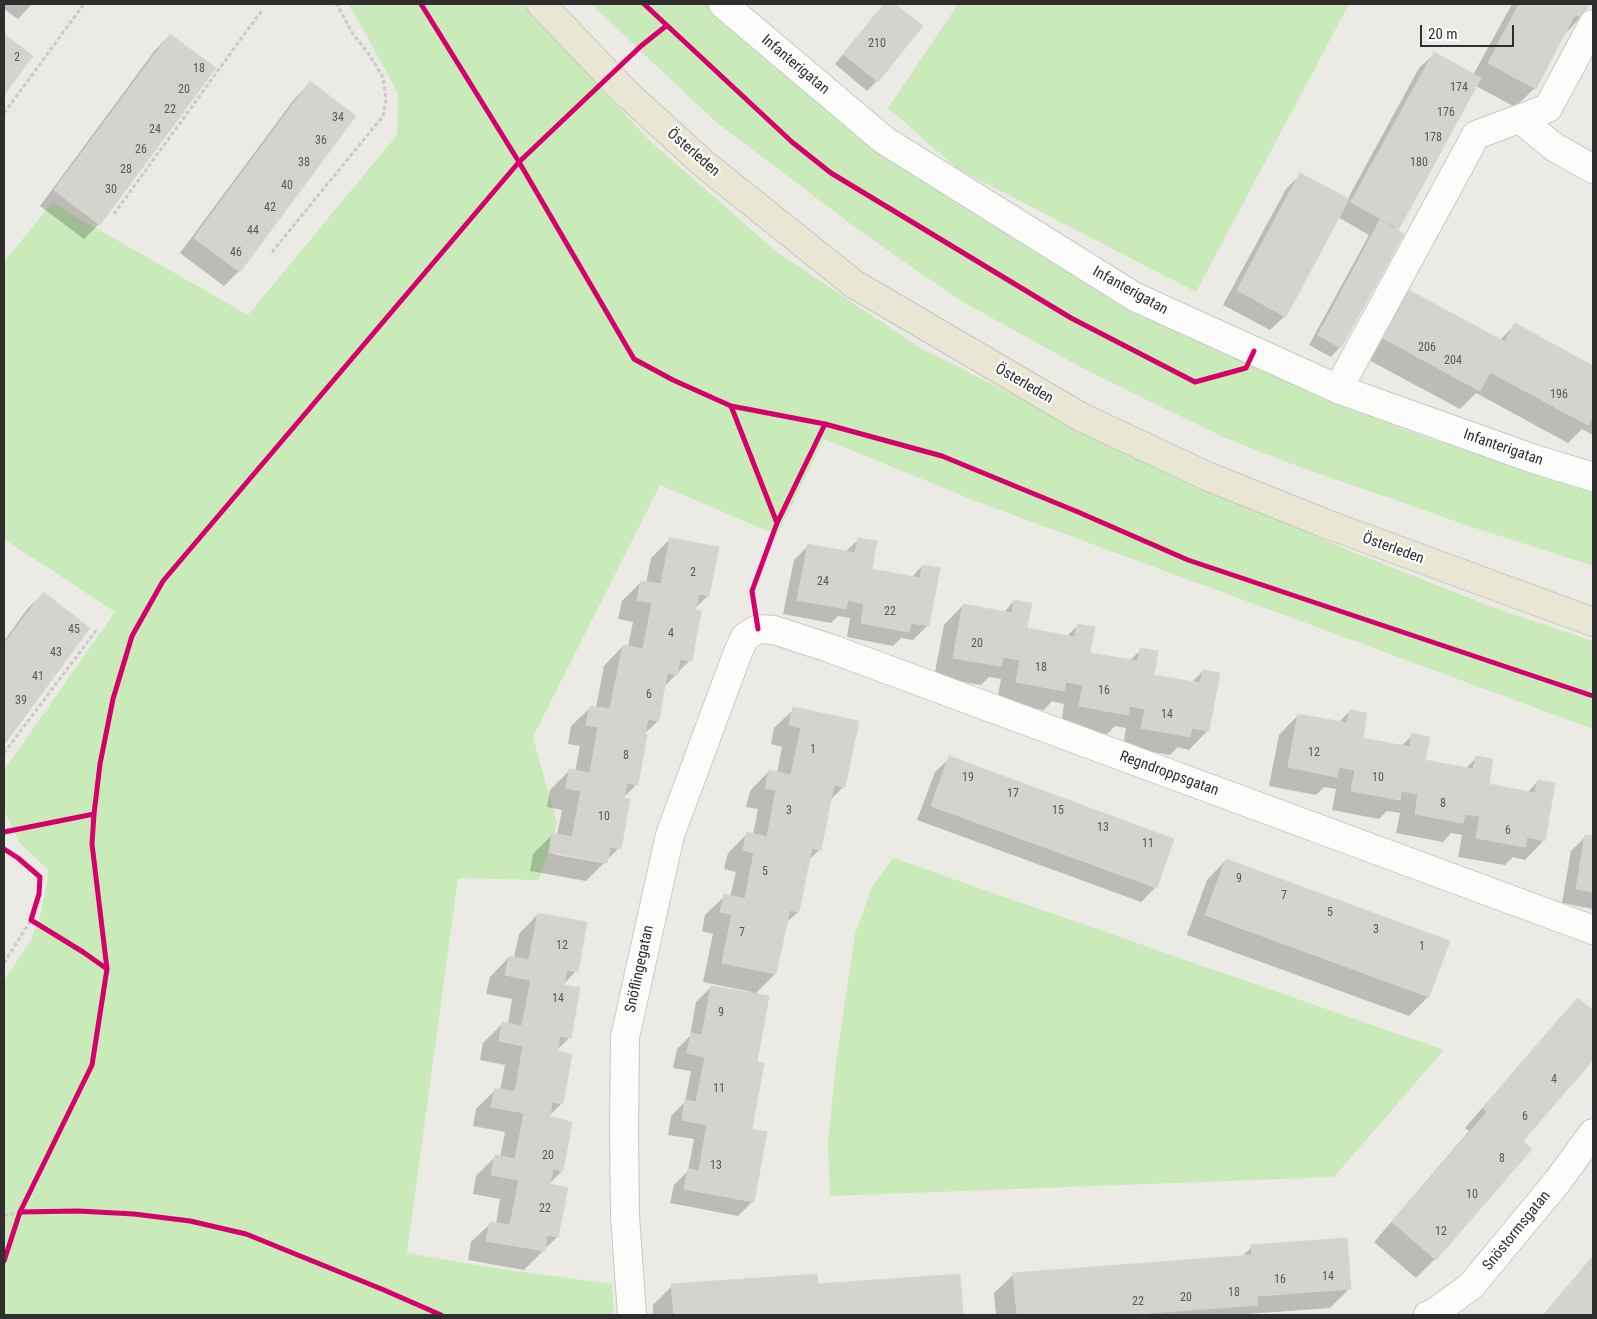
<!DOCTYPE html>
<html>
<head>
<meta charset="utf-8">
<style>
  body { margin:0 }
  #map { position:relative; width:1597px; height:1319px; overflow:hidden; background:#eceae4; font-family:"Roboto Condensed",sans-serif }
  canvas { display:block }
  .frame { position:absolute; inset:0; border:5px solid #2e2e2e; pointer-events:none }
  .scale { position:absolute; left:1420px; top:25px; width:94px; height:22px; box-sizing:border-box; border:2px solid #2e2e2e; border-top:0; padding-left:6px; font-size:15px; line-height:18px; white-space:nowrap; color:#2e2e2e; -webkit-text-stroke:4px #fff; paint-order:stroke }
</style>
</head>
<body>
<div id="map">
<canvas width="1597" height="1319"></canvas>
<div class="frame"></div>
<div class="scale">20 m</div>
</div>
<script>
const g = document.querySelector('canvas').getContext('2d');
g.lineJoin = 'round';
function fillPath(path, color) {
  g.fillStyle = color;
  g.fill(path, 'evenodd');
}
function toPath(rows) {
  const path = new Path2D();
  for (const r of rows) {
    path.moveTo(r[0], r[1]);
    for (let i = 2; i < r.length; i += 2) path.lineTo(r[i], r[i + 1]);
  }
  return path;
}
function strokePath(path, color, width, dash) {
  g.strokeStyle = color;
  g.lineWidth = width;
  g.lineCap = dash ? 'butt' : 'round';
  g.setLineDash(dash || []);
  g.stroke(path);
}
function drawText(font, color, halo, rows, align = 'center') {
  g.font = font + ' "Roboto Condensed",sans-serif';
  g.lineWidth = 4.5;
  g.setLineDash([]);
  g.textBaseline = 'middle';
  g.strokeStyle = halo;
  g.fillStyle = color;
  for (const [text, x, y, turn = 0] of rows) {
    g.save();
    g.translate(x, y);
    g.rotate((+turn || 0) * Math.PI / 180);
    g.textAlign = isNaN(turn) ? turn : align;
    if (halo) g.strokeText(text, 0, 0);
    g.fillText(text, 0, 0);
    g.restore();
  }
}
fillPath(toPath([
  [349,4,523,4,651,142,777,252,922,349,1131,454,1348,550,1497,609,1593,641,1593,729,978,502,824,439,777,535,660,485,533,737,557,824,539,880,458,878,407,1253,494,1268,612,1284,614,1315,4,1315,4,981,31,940,41,913,49,871,19,842,4,810,4,770,115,612,4,539,4,262,52,203,248,315,397,135,398,93],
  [591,4,709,4,720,15,863,135,944,195,1060,264,1327,401,1428,438,1593,491,1593,566,1466,525,1289,463,1223,437,1086,370,963,302,864,234,716,122],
  [958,4,1349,4,1196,292,958,169,888,108],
  [893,858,1444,1050,1334,1177,830,1196,828,1142,836,1063,855,934,872,887]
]), '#c9ebba');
fillPath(toPath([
  [4,4,32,4,18,19,4,9],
  [884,4,893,4,921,27,877,81,867,91,835,64],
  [1512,4,1588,4,1581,17,1562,37,1535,88,1515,107,1476,86,1395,230,1340,347,1331,357,1309,345,1369,235,1338,217,1285,316,1270,330,1223,305,1286,189,1301,174,1347,200,1419,68,1434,54,1473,75],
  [170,35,99,224,84,239,40,206,155,50],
  [4,36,31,56,4,93],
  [310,83,354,116,239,271,224,286,180,253,295,98],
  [1388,310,1499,341,1515,325,1593,367,1593,435,1582,429,1568,443,1476,393,1460,409,1363,357],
  [670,539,708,596,694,609,690,660,664,687,658,721,643,735,637,784,622,799,619,848,586,881,530,871,533,854,552,835,557,835,562,810,547,807,550,790,569,771,575,772,580,746,568,744,571,726,591,707,596,708,604,666,623,646,628,647,633,622,618,619,622,601,641,582,646,583,651,558],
  [555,852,602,861,602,863,553,854],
  [859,539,870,570,911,578,922,566,928,625,913,640,901,638,893,646,847,637,850,618,838,616,831,623,783,614,794,560,808,546,845,552],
  [43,594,89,628,4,743,4,641,28,608],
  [1014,601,1025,629,1066,637,1078,625,1089,654,1129,661,1141,650,1152,676,1191,683,1203,671,1208,730,1189,750,1178,747,1170,755,1123,747,1126,728,1115,726,1107,734,1061,725,1064,704,1052,701,1044,710,997,701,1001,679,989,677,981,685,934,677,944,625,963,605,1003,613],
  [794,709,844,786,830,800,820,849,808,861,798,912,786,923,775,974,754,995,756,1063,751,1130,753,1201,738,1216,670,1203,674,1185,688,1171,694,1139,668,1135,671,1116,685,1102,691,1071,673,1068,677,1049,690,1036,696,1002,711,987,752,994,752,992,703,982,713,934,702,931,705,915,725,896,730,897,736,872,724,869,728,853,747,834,753,835,758,809,746,807,750,791,769,771,777,773,782,747,771,744,774,728],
  [1350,711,1361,739,1401,746,1413,735,1424,761,1465,769,1477,757,1488,785,1527,793,1538,781,1544,840,1525,860,1513,857,1505,865,1458,857,1462,835,1451,833,1443,842,1396,833,1400,813,1387,811,1379,819,1332,810,1336,789,1324,787,1316,795,1269,786,1279,735,1298,715,1338,723],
  [950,758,1173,839,1155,888,1141,902,917,820,935,772],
  [1586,836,1593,837,1593,909,1562,903,1571,851],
  [1226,860,1428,997,1409,1016,1187,935,1207,880],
  [538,914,576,971,562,986,570,1037,556,1051,562,1103,547,1118,562,1171,548,1185,557,1237,524,1270,468,1260,471,1242,491,1223,496,1224,500,1199,473,1194,476,1176,495,1157,500,1158,505,1132,473,1126,476,1109,495,1090,500,1091,505,1065,480,1060,483,1043,503,1023,508,1024,512,999,486,994,490,977,509,957,514,958,519,934],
  [1579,1000,1593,1013,1593,1058,1521,1141,1435,1259,1416,1278,1374,1242,1469,1131,1465,1128,1559,1019],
  [1252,1247,1350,1288,1330,1308,1247,1314,1246,1315,996,1315,994,1293,1014,1274,1241,1257],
  [1593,1256,1593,1315,1543,1315],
  [959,1275,962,1315,653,1315,653,1305,672,1286,817,1286]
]), '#0003');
const building = toPath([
  [884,4,895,4,923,26,878,82,843,54,884,4],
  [1519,4,1589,4,1582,18,1575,14,1536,89,1488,63,1519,4],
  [4,34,33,56,4,95,4,34],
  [170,34,216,68,100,225,54,190,170,34],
  [1434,52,1481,78,1399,229,1351,202,1434,52],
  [310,81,356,116,240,272,194,238,310,81],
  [1300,173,1349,199,1286,317,1237,290,1300,173],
  [1380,220,1404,234,1341,348,1318,335,1380,220],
  [1407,289,1505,342,1515,323,1593,366,1593,415,1588,425,1490,372,1480,391,1381,337,1407,289],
  [670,538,719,547,709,596,699,594,695,610,701,611,692,661,680,659,677,675,667,673,659,721,648,719,645,735,647,735,638,785,627,783,624,798,630,799,621,849,610,847,607,863,549,852,552,833,572,837,581,791,566,788,569,769,590,773,598,727,586,725,590,706,610,709,623,645,643,649,652,603,637,600,641,581,661,584,670,538],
  [858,538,877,541,872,569,920,578,922,565,940,568,929,626,911,623,909,632,861,623,864,604,848,600,846,609,797,600,808,544,855,553,858,538],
  [43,592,90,628,4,745,4,644,43,592],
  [1014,600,1032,603,1027,628,1075,637,1077,624,1095,627,1090,653,1138,661,1140,648,1158,651,1154,675,1200,683,1203,670,1220,673,1209,731,1192,728,1190,737,1141,728,1145,709,1130,706,1128,715,1079,706,1083,685,1066,682,1064,691,1016,682,1020,660,1003,657,1001,666,953,658,963,604,1012,613,1014,600],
  [793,707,859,721,845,787,834,785,821,850,812,848,799,912,790,910,776,974,722,963,732,914,720,912,724,894,745,899,754,853,743,850,747,832,767,837,776,790,765,788,769,770,791,775,801,728,789,725,793,707],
  [1350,710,1367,713,1363,738,1410,747,1412,733,1430,737,1425,760,1473,769,1476,756,1493,759,1489,784,1535,793,1538,780,1555,783,1545,841,1527,837,1525,847,1476,838,1480,816,1465,814,1463,823,1415,814,1418,794,1401,791,1400,800,1351,791,1355,770,1339,767,1337,777,1288,767,1298,714,1347,723,1350,710],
  [949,756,1174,839,1157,888,931,806,949,756],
  [1585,835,1593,836,1593,892,1576,889,1585,835],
  [1226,859,1450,941,1429,997,1205,915,1226,859],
  [538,913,587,922,578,972,567,970,564,985,580,988,571,1038,560,1036,557,1051,572,1054,563,1104,552,1102,550,1117,572,1122,563,1171,553,1169,550,1184,568,1188,558,1237,547,1235,545,1251,486,1241,490,1222,510,1225,519,1180,491,1175,495,1155,515,1159,524,1113,491,1107,495,1088,515,1092,523,1046,499,1041,502,1022,522,1026,531,980,505,975,509,956,529,960,538,913],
  [711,986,769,996,757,1062,764,1063,752,1129,767,1132,754,1202,684,1189,688,1169,699,1171,707,1125,682,1120,685,1100,696,1102,705,1057,687,1053,691,1033,702,1035,711,986],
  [1578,998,1593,1011,1593,1060,1523,1141,1532,1149,1436,1260,1392,1222,1487,1112,1483,1108,1578,998],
  [1347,1238,1351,1289,1257,1296,1257,1305,1123,1315,1017,1315,1013,1273,1252,1255,1251,1245,1347,1238],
  [1593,1257,1593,1315,1544,1315,1593,1257],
  [817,1274,818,1284,960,1274,963,1315,674,1315,671,1284,817,1274]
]);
fillPath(building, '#d5d3ce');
strokePath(building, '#d7d5d0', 1);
const minor = toPath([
  [723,4,884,140,1135,297,1338,389,1534,459,1593,477],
  [1520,119,1554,147,1593,169],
  [1338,389,1476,135,1548,108,1593,24],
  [632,1315,625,1216,624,1131,625,1037,670,835,738,652,745,637,758,629,774,630,829,648,1593,930],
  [1428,1315,1434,1313,1471,1286,1557,1182,1593,1133]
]);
const major = toPath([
  [541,4,625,92,704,164,854,284,1081,417,1209,477,1324,523,1593,622]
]);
strokePath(minor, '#c9c8c9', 30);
strokePath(major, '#c6c6c4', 30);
strokePath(toPath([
  [4,113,84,4],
  [114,214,262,10],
  [272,252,383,116,386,100,383,77,368,53,353,34,337,4],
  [4,753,98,628],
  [4,963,31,920],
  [4,1216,20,1212]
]), '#cacac9', 3, [4, 2.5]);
strokePath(minor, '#fcfcfb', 28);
strokePath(major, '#e9e6d4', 28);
strokePath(toPath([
  [421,4,519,162,634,359,673,380,731,406,825,424,942,456,1078,512,1188,560,1593,696],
  [644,4,792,142,831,173,1071,318,1195,382,1246,368,1254,351],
  [731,406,777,523],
  [758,629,752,591,777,523,825,424],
  [4,832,94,814],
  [4,849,18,858,40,877,39,894,31,920,83,952,107,969],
  [20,1212,78,1211,134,1214,190,1221,246,1234,384,1290,441,1315],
  [4,1261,20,1212,92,1065,107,969,92,844,94,814,100,764,113,699,132,636,163,581,519,162,641,46,666,26]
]), '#d6006c', 5);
drawText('12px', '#585857', null, [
  ["210",877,44],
  ["2",17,58],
  ["18",199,69],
  ["174",1459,88],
  ["20",184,90],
  ["22",170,110],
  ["176",1446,113],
  ["34",338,118],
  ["24",155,130],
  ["178",1433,138],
  ["36",321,141],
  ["26",141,150],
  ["38",304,163],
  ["180",1419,163],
  ["28",126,170],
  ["40",287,186],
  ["30",111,190],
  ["42",270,208],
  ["44",253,231],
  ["46",236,253],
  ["206",1427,348],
  ["204",1453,361],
  ["196",1559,395],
  ["2",693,573],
  ["24",823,582],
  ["22",890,612],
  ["45",74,630],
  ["4",671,634],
  ["20",977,644],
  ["43",56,653],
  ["18",1041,668],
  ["41",38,677],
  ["16",1104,691],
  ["6",649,695],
  ["39",21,701],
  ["14",1167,715],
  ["1",813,750],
  ["12",1314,753],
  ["8",626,756],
  ["19",968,778],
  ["10",1378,778],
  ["17",1013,794],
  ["8",1443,804],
  ["3",789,811],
  ["15",1058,811],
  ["10",604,817],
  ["13",1103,828],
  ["6",1508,831],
  ["11",1148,844],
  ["5",765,872],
  ["9",1239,879],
  ["7",1284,896],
  ["5",1330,913],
  ["3",1376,930],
  ["7",742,933],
  ["12",562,946],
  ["1",1422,947],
  ["14",558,999],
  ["9",721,1013],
  ["4",1554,1080],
  ["11",719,1089],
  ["6",1525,1117],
  ["20",548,1156],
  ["8",1502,1159],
  ["13",716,1166],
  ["10",1472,1195],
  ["22",545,1209],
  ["12",1441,1232],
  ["14",1328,1277],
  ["16",1280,1280],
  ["18",1234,1293],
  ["20",1186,1298],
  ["22",1138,1302]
]);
drawText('15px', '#2e2e2e', '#fff', [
  ["Infanterigatan",795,65,40],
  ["Österleden",693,153,41],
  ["Infanterigatan",1130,291,29],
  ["Österleden",1024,384,30],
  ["Infanterigatan",1503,448,19],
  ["Österleden",1393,549,20],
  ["Regndroppsgatan",1169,774,20],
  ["Snöflingegatan",640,969,-78],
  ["Snöstormsgatan",1517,1231,-51]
]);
</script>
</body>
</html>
